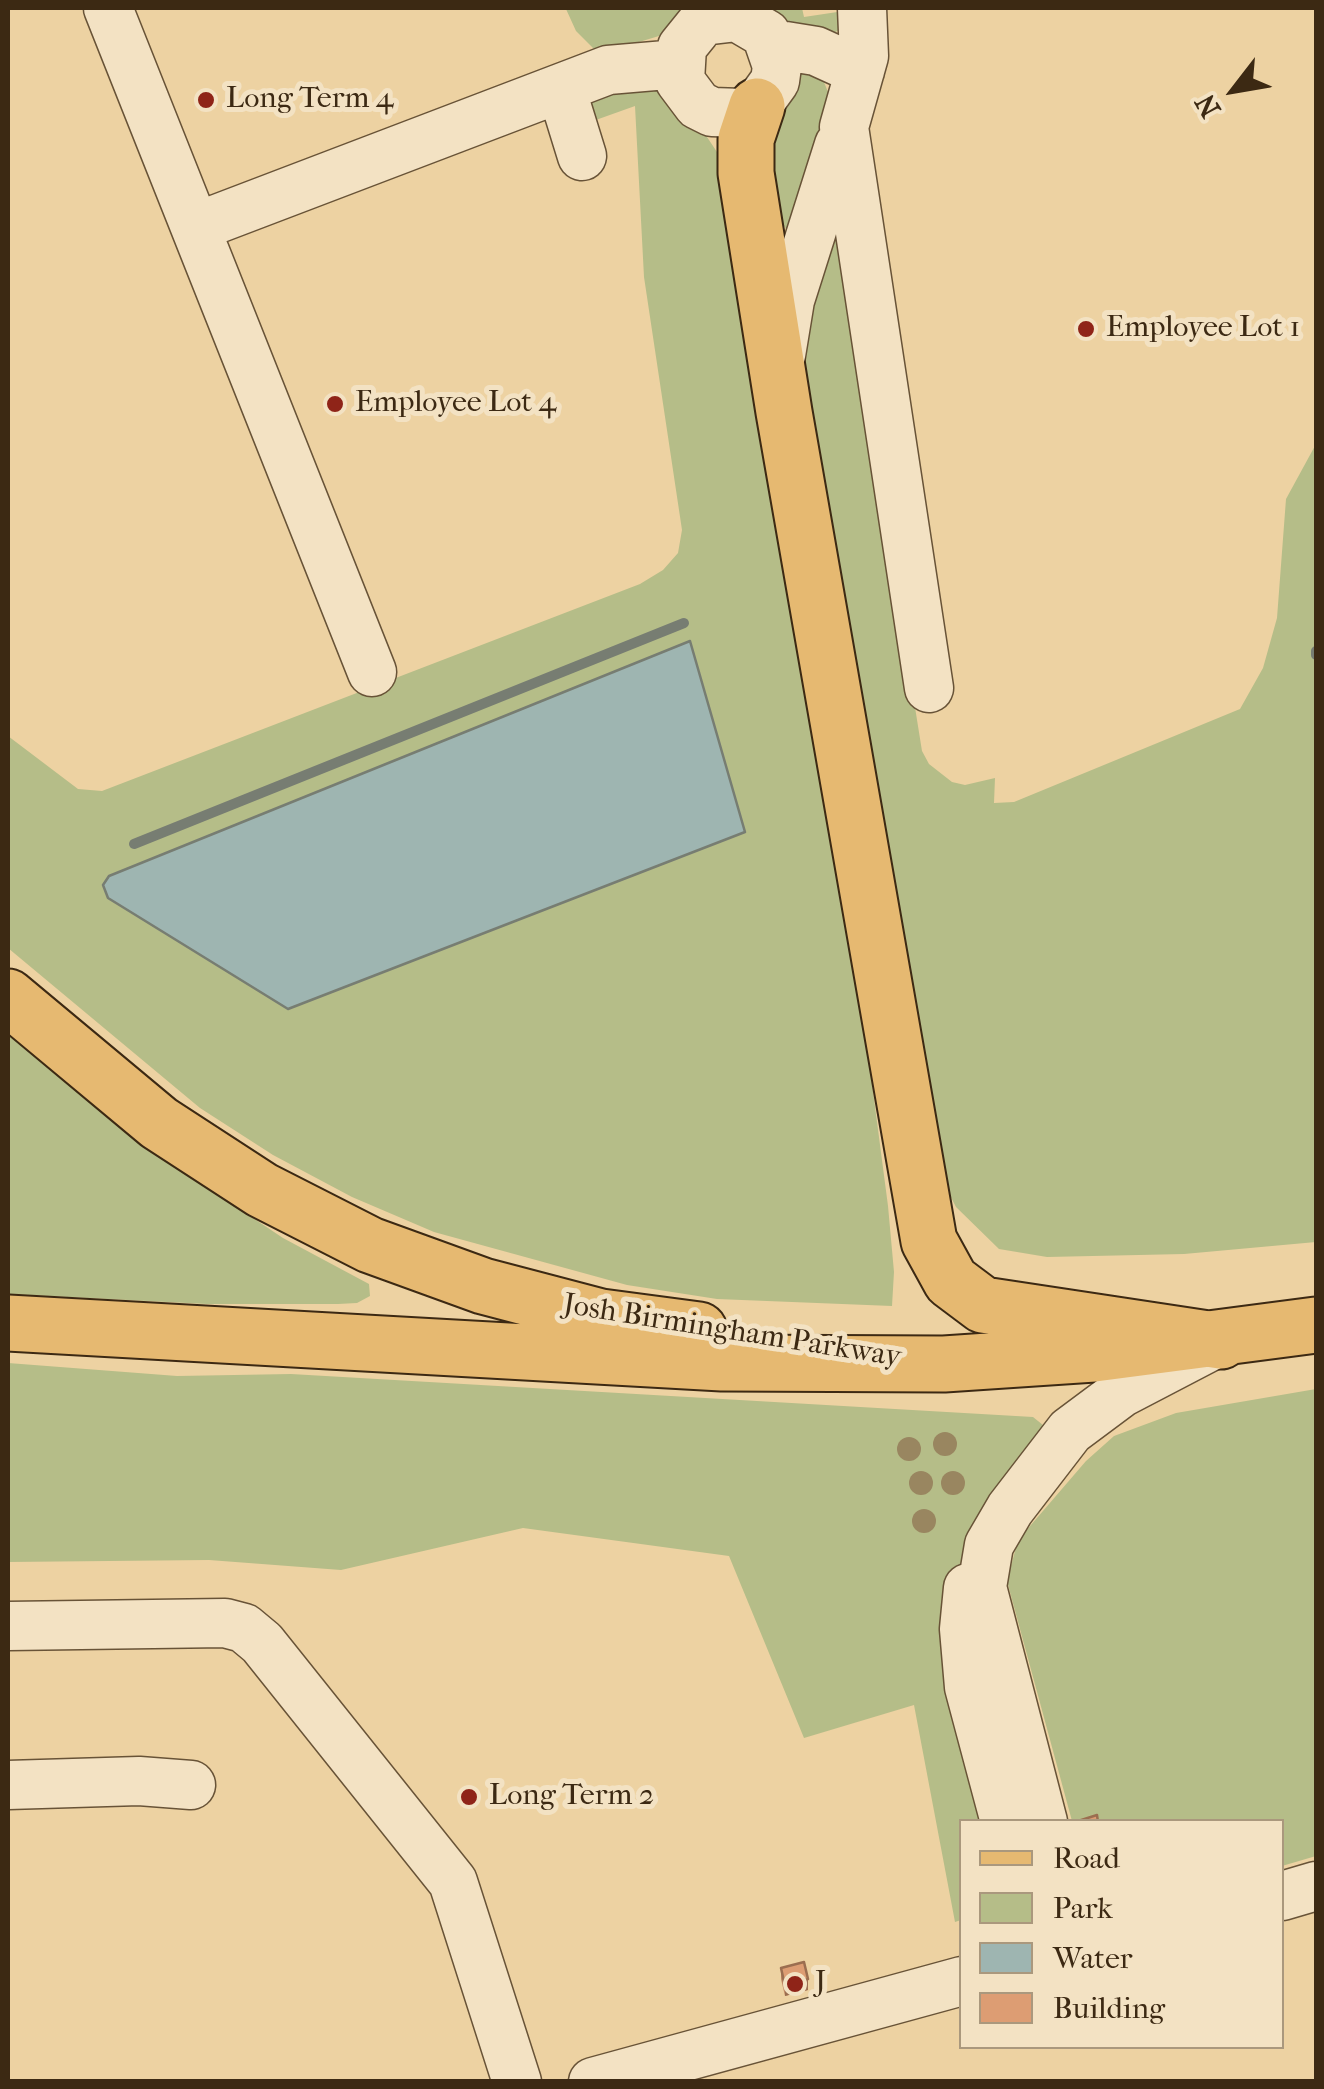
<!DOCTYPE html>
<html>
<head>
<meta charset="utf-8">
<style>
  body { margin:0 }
  #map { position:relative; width:1324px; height:2089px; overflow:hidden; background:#edd2a2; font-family:"IM FELL French Canon",serif }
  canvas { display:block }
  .frame { position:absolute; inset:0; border:10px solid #3c2913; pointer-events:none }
  .legend { position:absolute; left:959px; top:1819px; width:325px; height:230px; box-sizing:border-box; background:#f3e2c3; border:2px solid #aa987d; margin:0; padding:12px 18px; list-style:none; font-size:30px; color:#3c2913 }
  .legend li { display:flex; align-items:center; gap:20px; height:50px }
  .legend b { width:50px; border:2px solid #aa987d }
  .north { position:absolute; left:1184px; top:40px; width:100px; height:100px; -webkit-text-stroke:8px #f3e2c3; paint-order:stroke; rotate:239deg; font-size:28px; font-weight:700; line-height:40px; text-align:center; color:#3c2913 }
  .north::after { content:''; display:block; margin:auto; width:35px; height:45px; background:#3c2913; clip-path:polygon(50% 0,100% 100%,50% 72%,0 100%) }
</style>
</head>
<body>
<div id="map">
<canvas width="1324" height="2089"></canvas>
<div class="frame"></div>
<ul class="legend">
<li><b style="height:12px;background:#e6b971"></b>Road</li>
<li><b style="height:28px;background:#b5bd88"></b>Park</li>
<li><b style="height:28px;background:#9eb5b1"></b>Water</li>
<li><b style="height:28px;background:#dd9d73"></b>Building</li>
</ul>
<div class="north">N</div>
</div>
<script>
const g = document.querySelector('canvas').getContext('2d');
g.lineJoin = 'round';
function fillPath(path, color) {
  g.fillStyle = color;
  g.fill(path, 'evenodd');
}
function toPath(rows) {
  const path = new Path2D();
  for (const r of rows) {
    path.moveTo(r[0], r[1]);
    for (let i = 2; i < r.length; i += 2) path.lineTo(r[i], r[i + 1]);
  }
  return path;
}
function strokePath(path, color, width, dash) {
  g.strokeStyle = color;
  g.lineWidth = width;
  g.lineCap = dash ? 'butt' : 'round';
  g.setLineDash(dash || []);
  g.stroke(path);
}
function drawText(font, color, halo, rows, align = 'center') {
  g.font = font + ' "IM FELL French Canon",serif';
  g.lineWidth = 10;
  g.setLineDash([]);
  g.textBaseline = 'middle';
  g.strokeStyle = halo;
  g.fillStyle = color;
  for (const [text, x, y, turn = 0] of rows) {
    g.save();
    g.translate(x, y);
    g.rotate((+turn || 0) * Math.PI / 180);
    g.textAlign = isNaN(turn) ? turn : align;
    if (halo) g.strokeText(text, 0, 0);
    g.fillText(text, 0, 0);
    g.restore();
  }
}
fillPath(toPath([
  [683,8,669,33,599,54,576,31,566,9],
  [769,8,802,8,804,17,844,11,842,28,831,35,812,34,786,23],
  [795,65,821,75,833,104,788,232,774,211,772,135],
  [655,85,701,128,717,152,730,191,868,1053,888,1206,894,1272,892,1306,717,1299,627,1285,434,1232,352,1197,273,1155,200,1108,8,948,8,736,78,789,102,791,640,584,663,570,678,553,682,530,644,277,635,106,593,121,589,98],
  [831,212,836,214,922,751,929,764,952,782,965,785,995,778,994,803,1014,802,1240,709,1263,668,1277,618,1286,499,1316,444,1316,1242,1184,1254,1047,1257,999,1249,956,1207,928,1153,798,380],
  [8,1031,104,1112,199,1182,283,1238,369,1284,370,1296,357,1303,338,1304,207,1304,8,1294],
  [8,1363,177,1376,291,1374,1033,1417,1048,1429,971,1540,958,1573,988,1821,962,1822,961,1920,955,1922,914,1705,804,1738,729,1556,523,1528,341,1570,209,1560,8,1562],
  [1316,1389,1316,1856,1282,1866,1282,1822,1072,1821,1007,1581,1018,1540,1086,1461,1114,1436,1176,1413]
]), '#b5bd88');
const water = toPath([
  [690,641,745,832,288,1009,108,898,103,885,109,876,690,641]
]);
fillPath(water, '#9eb5b1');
strokePath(water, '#777d72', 2.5);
strokePath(toPath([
  [1316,655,1316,651],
  [134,844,684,623]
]), '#777d72', 10);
const minor = toPath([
  [108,8,372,672],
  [862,8,864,56,844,127,929,688],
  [703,21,737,17,766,34,777,66,775,81,757,106,743,113,712,112,698,105,680,81,682,47,703,21,708,8],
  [774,49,785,46,816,51,860,71],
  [561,88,582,156],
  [196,227,608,70,678,64],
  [781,355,790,300,839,145],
  [968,1588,964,1629,969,1687,1005,1822],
  [8,1626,225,1623,244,1628,262,1643,453,1882,517,2082],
  [8,1785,139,1781,191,1785],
  [1043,1822,982,1587,989,1545,1010,1509,1070,1431,1121,1393,1213,1345],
  [1282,1896,1316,1886],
  [593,2082,962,1981]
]);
const major = toPath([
  [757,106,746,139,746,173,784,412,929,1241,951,1281,983,1305,1221,1341],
  [8,997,159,1123,262,1190,370,1245,483,1286,601,1317,699,1330],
  [8,1323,722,1363,944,1364,1094,1354,1316,1325]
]);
strokePath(minor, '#685337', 51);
strokePath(major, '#3c2913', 59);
strokePath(minor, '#f3e2c3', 48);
strokePath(major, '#e6b971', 55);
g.fillStyle = '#998660';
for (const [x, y] of [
  [945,1444],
  [909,1449],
  [921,1483],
  [953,1483],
  [924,1521]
]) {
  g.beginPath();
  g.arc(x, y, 12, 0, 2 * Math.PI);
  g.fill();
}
fillPath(toPath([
  [781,1968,808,1990,785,1996,781,1979]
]), '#be8763');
fillPath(toPath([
  [808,1979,808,1990,785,1996,785,1986]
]), '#9b6e50');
const building = toPath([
  [1097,1815,1098,1822,1075,1822,1097,1815],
  [804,1962,808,1979,785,1986,781,1968,804,1962]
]);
fillPath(building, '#dd9d73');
strokePath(building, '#9b6e50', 2.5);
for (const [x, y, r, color] of [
  [206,100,10,"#8f2418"],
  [1086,329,10,"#8f2418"],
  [335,404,10,"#8f2418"],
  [469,1797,10,"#8f2418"],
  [795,1984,10,"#8f2418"]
]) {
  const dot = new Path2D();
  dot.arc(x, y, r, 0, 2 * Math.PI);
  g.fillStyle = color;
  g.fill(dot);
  strokePath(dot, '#f3e2c3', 4);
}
drawText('30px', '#3c2913', '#f3e2c3', [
  ["Long Term 4",226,100],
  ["Employee Lot 1",1106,329],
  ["Employee Lot 4",355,404],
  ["Long Term 2",489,1797],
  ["J",815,1984]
], 'left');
drawText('30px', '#3c2913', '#f3e2c3', [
  ["Josh Birmingham Parkway",732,1332,9]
]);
</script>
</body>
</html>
